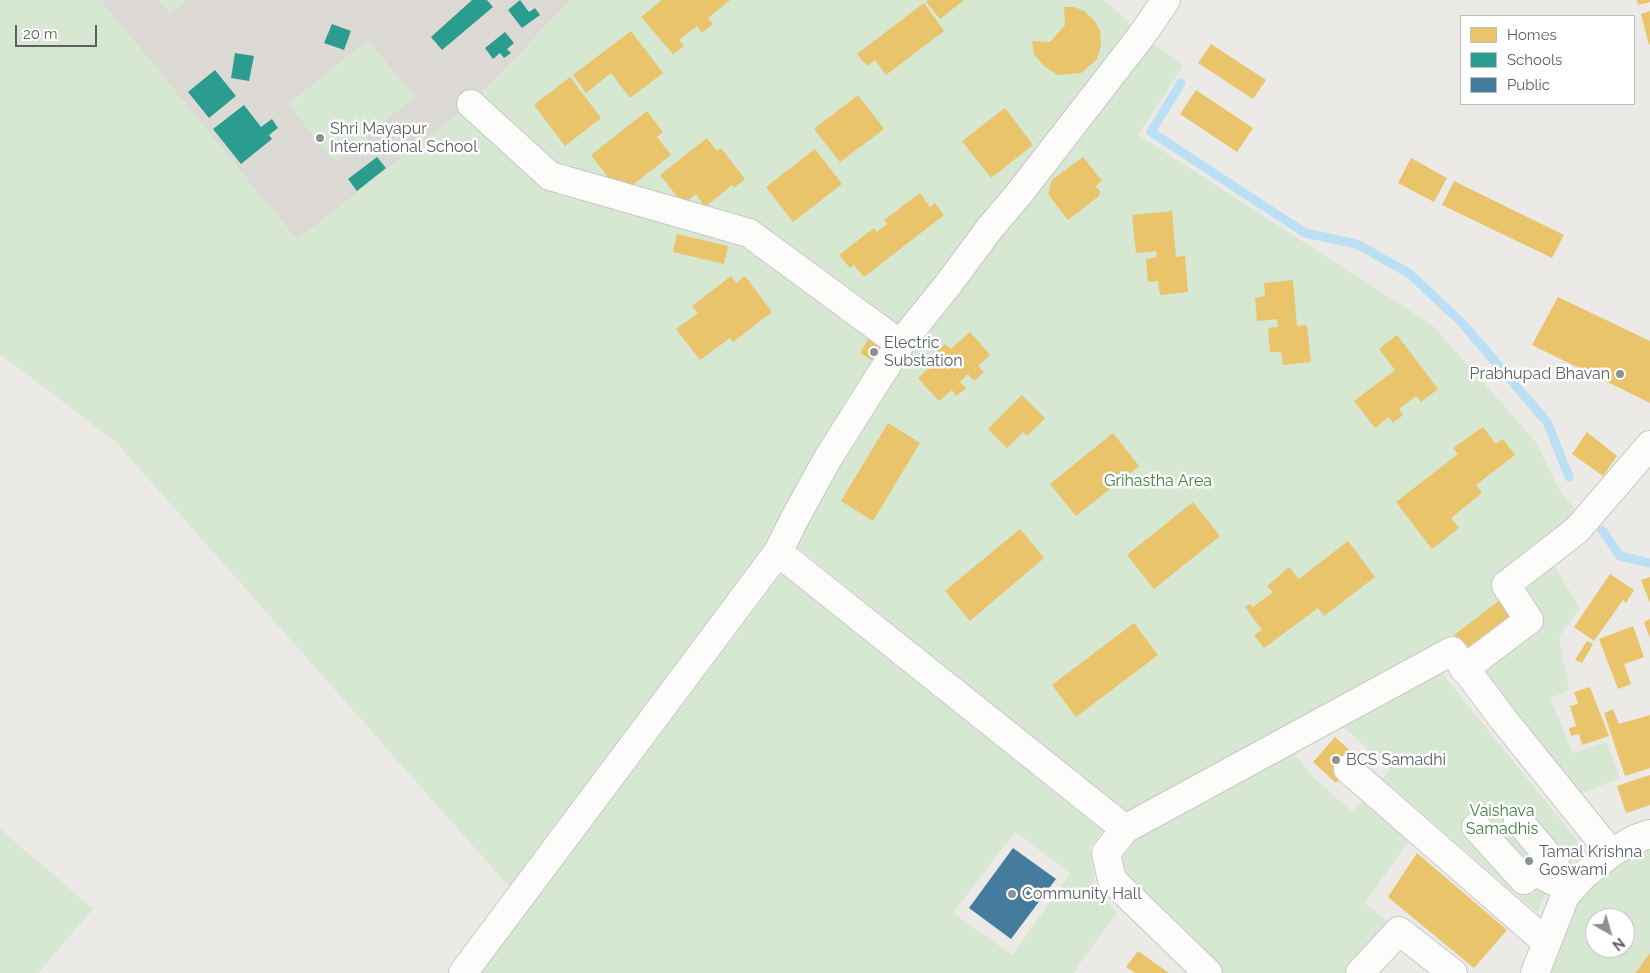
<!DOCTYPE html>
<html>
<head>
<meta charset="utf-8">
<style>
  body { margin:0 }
  #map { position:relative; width:1650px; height:973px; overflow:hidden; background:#ebeae6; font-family:Raleway,sans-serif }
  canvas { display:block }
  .legend { position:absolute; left:1460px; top:15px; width:175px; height:90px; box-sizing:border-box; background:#fff; border:1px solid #bebfc1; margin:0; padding:6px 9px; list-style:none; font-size:15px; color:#5c6063 }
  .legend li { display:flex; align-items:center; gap:10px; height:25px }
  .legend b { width:25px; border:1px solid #bebfc1 }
  .north { position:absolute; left:1585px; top:908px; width:50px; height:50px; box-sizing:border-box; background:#fff; border:1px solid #bebfc1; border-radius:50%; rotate:142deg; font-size:14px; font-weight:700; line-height:20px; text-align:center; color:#5c6063 }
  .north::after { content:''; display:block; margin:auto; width:18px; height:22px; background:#8e9091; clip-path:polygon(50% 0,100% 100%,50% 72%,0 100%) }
  .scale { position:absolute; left:15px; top:25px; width:82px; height:22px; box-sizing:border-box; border:2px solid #5c6063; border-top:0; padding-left:6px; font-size:15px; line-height:18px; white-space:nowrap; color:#5c6063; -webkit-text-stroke:4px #fff; paint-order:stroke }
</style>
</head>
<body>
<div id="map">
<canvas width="1650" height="973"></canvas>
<ul class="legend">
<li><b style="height:14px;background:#e9c46a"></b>Homes</li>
<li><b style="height:14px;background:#2a9d8f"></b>Schools</li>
<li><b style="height:14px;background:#457b9d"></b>Public</li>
</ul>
<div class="north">N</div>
<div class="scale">20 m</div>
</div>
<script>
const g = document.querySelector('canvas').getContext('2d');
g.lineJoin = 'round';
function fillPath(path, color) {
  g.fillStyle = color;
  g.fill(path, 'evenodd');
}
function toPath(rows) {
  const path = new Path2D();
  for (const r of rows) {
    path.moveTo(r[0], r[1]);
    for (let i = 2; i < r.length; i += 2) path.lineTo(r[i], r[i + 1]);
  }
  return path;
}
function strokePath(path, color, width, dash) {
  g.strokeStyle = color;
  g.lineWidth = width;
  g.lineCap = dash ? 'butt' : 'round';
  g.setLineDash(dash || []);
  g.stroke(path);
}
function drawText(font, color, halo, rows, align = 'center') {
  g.font = font + ' Raleway,sans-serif';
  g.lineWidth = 5;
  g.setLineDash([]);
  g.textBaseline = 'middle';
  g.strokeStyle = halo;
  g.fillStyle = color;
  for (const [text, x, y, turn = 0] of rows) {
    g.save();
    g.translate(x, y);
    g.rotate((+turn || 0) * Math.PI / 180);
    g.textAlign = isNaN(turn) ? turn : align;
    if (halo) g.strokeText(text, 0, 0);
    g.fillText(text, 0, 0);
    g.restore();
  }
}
fillPath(toPath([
  [99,0,571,0,471,104,297,240]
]), '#dddad6');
fillPath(toPath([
  [0,0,101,0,297,240,471,104,571,0,1104,0,1142,35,1183,66,1138,135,1432,325,1536,442,1559,490,1580,515,1505,596,1454,635,1453,639,1127,814,792,543,775,524,764,547,511,889,116,442,0,354],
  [158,0,188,0,169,14],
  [368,40,415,97,334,162,288,104],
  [1550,559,1580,608,1559,637,1569,690,1550,698,1573,753,1607,742,1620,778,1575,796,1477,669,1516,587],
  [783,571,1103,831,1090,848,1096,891,1117,913,1073,973,478,973],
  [1015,832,1071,873,1012,955,953,913],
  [1440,671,1586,851,1553,881,1537,912,1382,779,1390,769,1339,723],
  [1291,749,1315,779,1352,812,1367,797,1412,836,1365,903,1399,931,1360,973,1223,973,1123,874,1119,855,1137,833],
  [0,829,93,909,38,973,0,973],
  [1650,845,1650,953,1635,973,1549,973,1574,906,1595,880,1616,861],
  [1595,918,1625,918,1625,948,1595,948]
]), '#d6e7d2');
fillPath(toPath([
  [662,0,730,0,708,18,713,24,702,33,697,26,679,40,684,46,673,54,641,17],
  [929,0,964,0,940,19,926,2],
  [1637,0,1650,0,1650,2,1638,5],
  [924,3,944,31,886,75,875,60,867,66,857,54],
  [1064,7,1074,7,1084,11,1095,21,1100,31,1101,46,1097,59,1081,73,1058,75,1045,67,1034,54,1032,41,1050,42,1065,25],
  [1650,11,1650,45,1649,45,1641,14],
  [631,31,663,73,630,98,611,73,586,93,573,75],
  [1211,44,1266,80,1253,99,1198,63],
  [570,77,601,118,565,146,534,105],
  [1196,90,1253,128,1237,152,1180,114],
  [858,95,884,129,840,162,814,129],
  [1005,108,1033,145,991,178,962,141],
  [647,111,663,132,657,137,671,155,621,194,591,155],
  [707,138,717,151,721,148,745,179,734,188,732,185,705,207,696,194,683,204,660,175],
  [815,149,842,184,793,222,766,187],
  [1083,157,1102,181,1095,186,1100,191,1099,196,1068,220,1048,194,1052,180],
  [1411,158,1447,178,1434,202,1398,183],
  [1454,181,1564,235,1552,258,1442,205],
  [920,193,930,207,935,203,944,215,864,277,854,265,850,268,839,255,874,228,877,232,887,224,884,220],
  [1172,211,1176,257,1185,256,1188,292,1160,295,1158,281,1148,282,1146,259,1157,257,1156,251,1136,253,1132,215],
  [677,234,728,246,724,264,673,252],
  [731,276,736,283,745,276,772,312,733,342,730,338,700,360,676,329,698,313,692,306],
  [1293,280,1297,326,1307,325,1311,362,1283,365,1281,352,1270,352,1268,328,1278,327,1277,319,1257,321,1255,298,1265,296,1264,283],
  [1558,297,1650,341,1650,403,1532,345],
  [970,332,990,355,978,366,984,372,974,381,968,374,960,382,966,388,956,396,952,390,939,401,918,378,938,360,933,355,945,344,951,349],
  [1397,335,1438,389,1421,402,1416,396,1399,409,1403,415,1393,423,1389,417,1375,428,1354,401,1395,370,1379,349],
  [869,338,889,352,880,365,860,353],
  [1022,395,1045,418,1027,436,1023,432,1007,448,988,429],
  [888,423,920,443,873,521,841,501],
  [1483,427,1496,444,1503,439,1515,455,1476,485,1482,493,1451,518,1459,528,1432,549,1396,502,1458,454,1453,448],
  [1587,432,1617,456,1603,476,1572,454],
  [1113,433,1139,466,1076,516,1050,484],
  [1193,502,1220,536,1154,589,1127,555],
  [1020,529,1044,558,970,621,945,591],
  [1348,541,1375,577,1324,616,1318,608,1264,648,1254,635,1262,630,1245,607,1250,604,1253,607,1273,592,1267,586,1289,567,1299,579],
  [1610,574,1634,590,1626,603,1623,600,1594,641,1574,627],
  [1650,577,1650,603,1641,580],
  [1505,596,1520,614,1468,654,1454,635],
  [1650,619,1650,638,1644,622],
  [1134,623,1158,655,1076,717,1052,685],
  [1633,626,1644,657,1624,664,1631,684,1618,689,1599,639],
  [1587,641,1593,644,1582,663,1575,660],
  [1590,687,1609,736,1582,745,1579,734,1571,736,1569,728,1576,726,1570,706,1578,704,1574,692],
  [1613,709,1619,724,1650,715,1650,768,1625,776,1604,713],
  [1335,737,1358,758,1336,783,1313,762],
  [1650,775,1650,805,1626,813,1617,786],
  [1497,823,1503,831,1497,835,1491,827],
  [1417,853,1507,930,1474,968,1388,897],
  [1138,951,1169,973,1135,973,1126,967],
  [1650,953,1650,973,1635,973]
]), '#e9c46a');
fillPath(toPath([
  [472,0,487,0,493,7,442,50,431,37],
  [520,0,529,12,535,8,540,15,522,28,508,10],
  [332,24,351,31,344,50,324,43],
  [505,32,514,43,507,49,511,53,504,58,500,53,493,59,485,48],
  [235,53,254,56,249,81,231,78],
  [215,70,236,96,209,118,188,92],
  [244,105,261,127,272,119,278,128,269,135,272,139,241,164,213,129],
  [377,157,386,168,357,191,348,179]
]), '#2a9d8f');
fillPath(toPath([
  [1013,848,1056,879,1011,939,969,908]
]), '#457b9d');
strokePath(toPath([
  [1181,83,1151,132,1305,233,1357,244,1410,274,1462,323,1547,422,1569,477],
  [1602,530,1620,556,1650,563]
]), '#bbe0f4', 9);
const minor = toPath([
  [471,104,550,176,749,233,900,344],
  [778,552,1125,829],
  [1464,669,1529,620,1506,585,1577,530,1650,445],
  [1348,769,1546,942],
  [1518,820,1555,864,1542,875],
  [1476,827,1524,880,1537,869,1542,875,1553,881],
  [463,973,778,552,795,518,828,458,900,344,947,286,990,228,1018,195,1142,35,1166,0],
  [1208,973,1112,880,1106,853,1125,829,1452,651,1503,719,1611,853],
  [1360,973,1399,931,1453,973],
  [1535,973,1565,896,1583,876,1611,853,1635,839,1650,834]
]);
strokePath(minor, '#c8c8c8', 30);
strokePath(minor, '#fcfcfb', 28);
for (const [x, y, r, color] of [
  [320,138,5,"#8e9091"],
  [874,352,5,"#8e9091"],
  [1620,374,5,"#8e9091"],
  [1336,760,5,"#8e9091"],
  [1529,861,5,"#8e9091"],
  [1012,894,5,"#8e9091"]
]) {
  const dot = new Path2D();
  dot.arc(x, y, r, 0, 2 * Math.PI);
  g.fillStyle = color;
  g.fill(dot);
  strokePath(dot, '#fff', 2);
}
drawText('16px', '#5c6063', '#fff', [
  ["Shri Mayapur",330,129],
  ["International School",330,147],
  ["Electric",884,343],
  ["Substation",884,361],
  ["Prabhupad Bhavan",1610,374,"right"],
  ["BCS Samadhi",1346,760],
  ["Tamal Krishna",1539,852],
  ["Goswami",1539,870],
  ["Community Hall",1022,894]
], 'left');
drawText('16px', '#3c843a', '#fff', [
  ["Grihastha Area",1158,481],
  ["Vaishava",1502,811],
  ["Samadhis",1502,829]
]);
</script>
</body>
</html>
